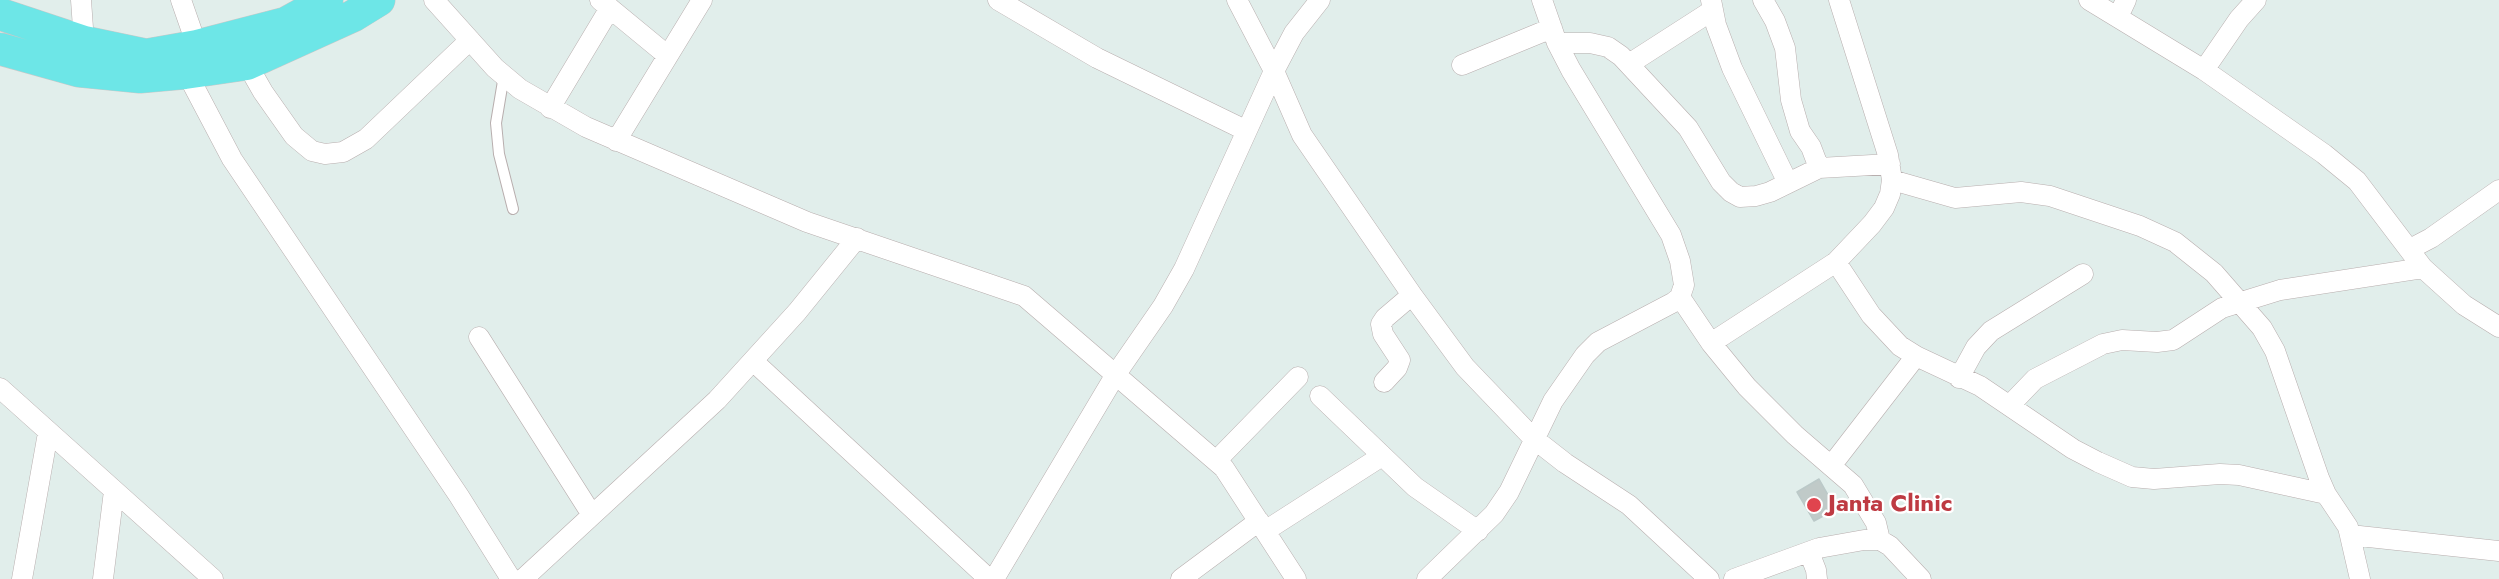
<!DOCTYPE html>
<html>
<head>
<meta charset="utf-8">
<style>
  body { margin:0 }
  canvas { display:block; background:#e1eeeb }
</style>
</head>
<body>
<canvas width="2499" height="579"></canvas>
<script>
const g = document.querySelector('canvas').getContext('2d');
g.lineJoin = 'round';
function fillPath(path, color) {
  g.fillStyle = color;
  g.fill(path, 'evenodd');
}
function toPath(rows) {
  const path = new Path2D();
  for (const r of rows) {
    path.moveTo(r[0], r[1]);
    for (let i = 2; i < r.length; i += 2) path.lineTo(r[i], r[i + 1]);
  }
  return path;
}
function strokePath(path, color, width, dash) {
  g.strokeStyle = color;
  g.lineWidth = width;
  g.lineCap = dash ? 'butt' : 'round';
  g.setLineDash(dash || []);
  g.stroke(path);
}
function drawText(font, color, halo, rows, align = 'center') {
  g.font = font + ' Jost,sans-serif';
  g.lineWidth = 4.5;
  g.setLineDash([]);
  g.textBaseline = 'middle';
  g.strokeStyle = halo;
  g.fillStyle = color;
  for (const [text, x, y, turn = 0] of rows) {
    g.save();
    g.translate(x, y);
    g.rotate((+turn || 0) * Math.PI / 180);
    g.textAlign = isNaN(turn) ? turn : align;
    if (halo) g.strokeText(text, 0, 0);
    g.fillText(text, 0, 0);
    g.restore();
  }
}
const building = toPath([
  [1819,479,1836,509,1814,521,1797,492,1819,479]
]);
fillPath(building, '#c0cac8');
strokePath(building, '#bbc9c8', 1.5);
const service = toPath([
  [504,75,496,123,499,154,513,209]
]);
const minor = toPath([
  [81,0,84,42],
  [181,0,197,46],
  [434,0,495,68,520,89,586,127,807,222,1024,296,1224,468,1296,579],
  [600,0,668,56],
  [998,0,1097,58,1245,130],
  [1237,0,1274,71,1302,135,1412,295,1465,367,1533,438,1565,463,1629,505,1709,579],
  [1711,0,1716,25,1732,68,1788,183],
  [1763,0,1775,21,1785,48,1791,100,1800,131,1811,147,1819,168,1890,164],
  [2089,0,2204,70,2324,154,2357,181,2423,268,2464,305,2499,327],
  [2118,17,2126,0],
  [1557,43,1590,43,1608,47,1621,56,1688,128,1721,182,1731,192,1740,197,1756,196,1770,192,1819,168],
  [182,64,232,159,459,496,511,579],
  [247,64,263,92,294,136,312,151,325,154,343,152,366,139,470,40],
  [1629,64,1713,10],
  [1462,65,1552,28],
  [2204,70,2239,19,2256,0],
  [550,108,610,8],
  [616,141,702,0],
  [1892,180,1955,198,2021,192,2050,196,2140,226,2175,242,2214,273,2262,328,2275,351,2319,478,2326,494,2348,527,2360,579],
  [2410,249,2431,238,2499,190],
  [1836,262,1871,315,1900,346,1916,356,1980,386,2073,449,2098,462,2132,477,2154,479,2220,474,2239,475,2326,494],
  [1680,297,1711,343,1747,387,1795,435,1853,485,1876,523,1880,540],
  [479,337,592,515],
  [1711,343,1836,262,1872,224,1884,208,1890,194,1892,180,1888,155,1839,0],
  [753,361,989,579],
  [1959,378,1976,347,1991,331,2083,274],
  [1384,382,1397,368,1400,360,1383,334,1381,324,1385,318,1412,295],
  [0,388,213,579],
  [1320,396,1415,487,1478,531],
  [2010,405,2035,379,2103,344,2122,340,2157,342,2173,340,2222,308,2280,290,2423,268],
  [1216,461,1298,377],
  [1831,466,1916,356],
  [1265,531,1382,456],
  [2350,535,2499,551],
  [1809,552,1816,570,1817,579],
  [22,579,48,433],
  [103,579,114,491],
  [523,579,717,400,797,312,857,238],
  [994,579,1116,374,1163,306,1184,269,1274,71,1294,33,1320,0],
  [1181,579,1259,521],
  [1427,579,1494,514,1509,492,1553,401,1585,355,1598,342,1674,302,1680,297,1684,285,1680,261,1671,235,1571,70,1557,43,1542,0],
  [1734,579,1819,548,1864,540,1880,540,1890,546,1921,579]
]);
const primary = toPath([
  [0,14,84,42,146,55,197,46,286,23,327,0],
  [0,49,79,71,140,77,185,73,247,64,353,16,379,0]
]);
strokePath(service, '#b8aeae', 12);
strokePath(minor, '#b8aeae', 21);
strokePath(primary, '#c9c9c9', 33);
strokePath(service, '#fff', 10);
strokePath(minor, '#fff', 20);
strokePath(primary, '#6de6e7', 32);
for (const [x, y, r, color] of [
  [1814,505,8,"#e0444e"]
]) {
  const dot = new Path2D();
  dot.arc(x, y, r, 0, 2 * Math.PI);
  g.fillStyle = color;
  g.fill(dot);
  strokePath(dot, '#fff', 2);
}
drawText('bold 24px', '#be3a42', '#fff', [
  ["Janta Clinic",1828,505]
], 'left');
</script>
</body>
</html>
